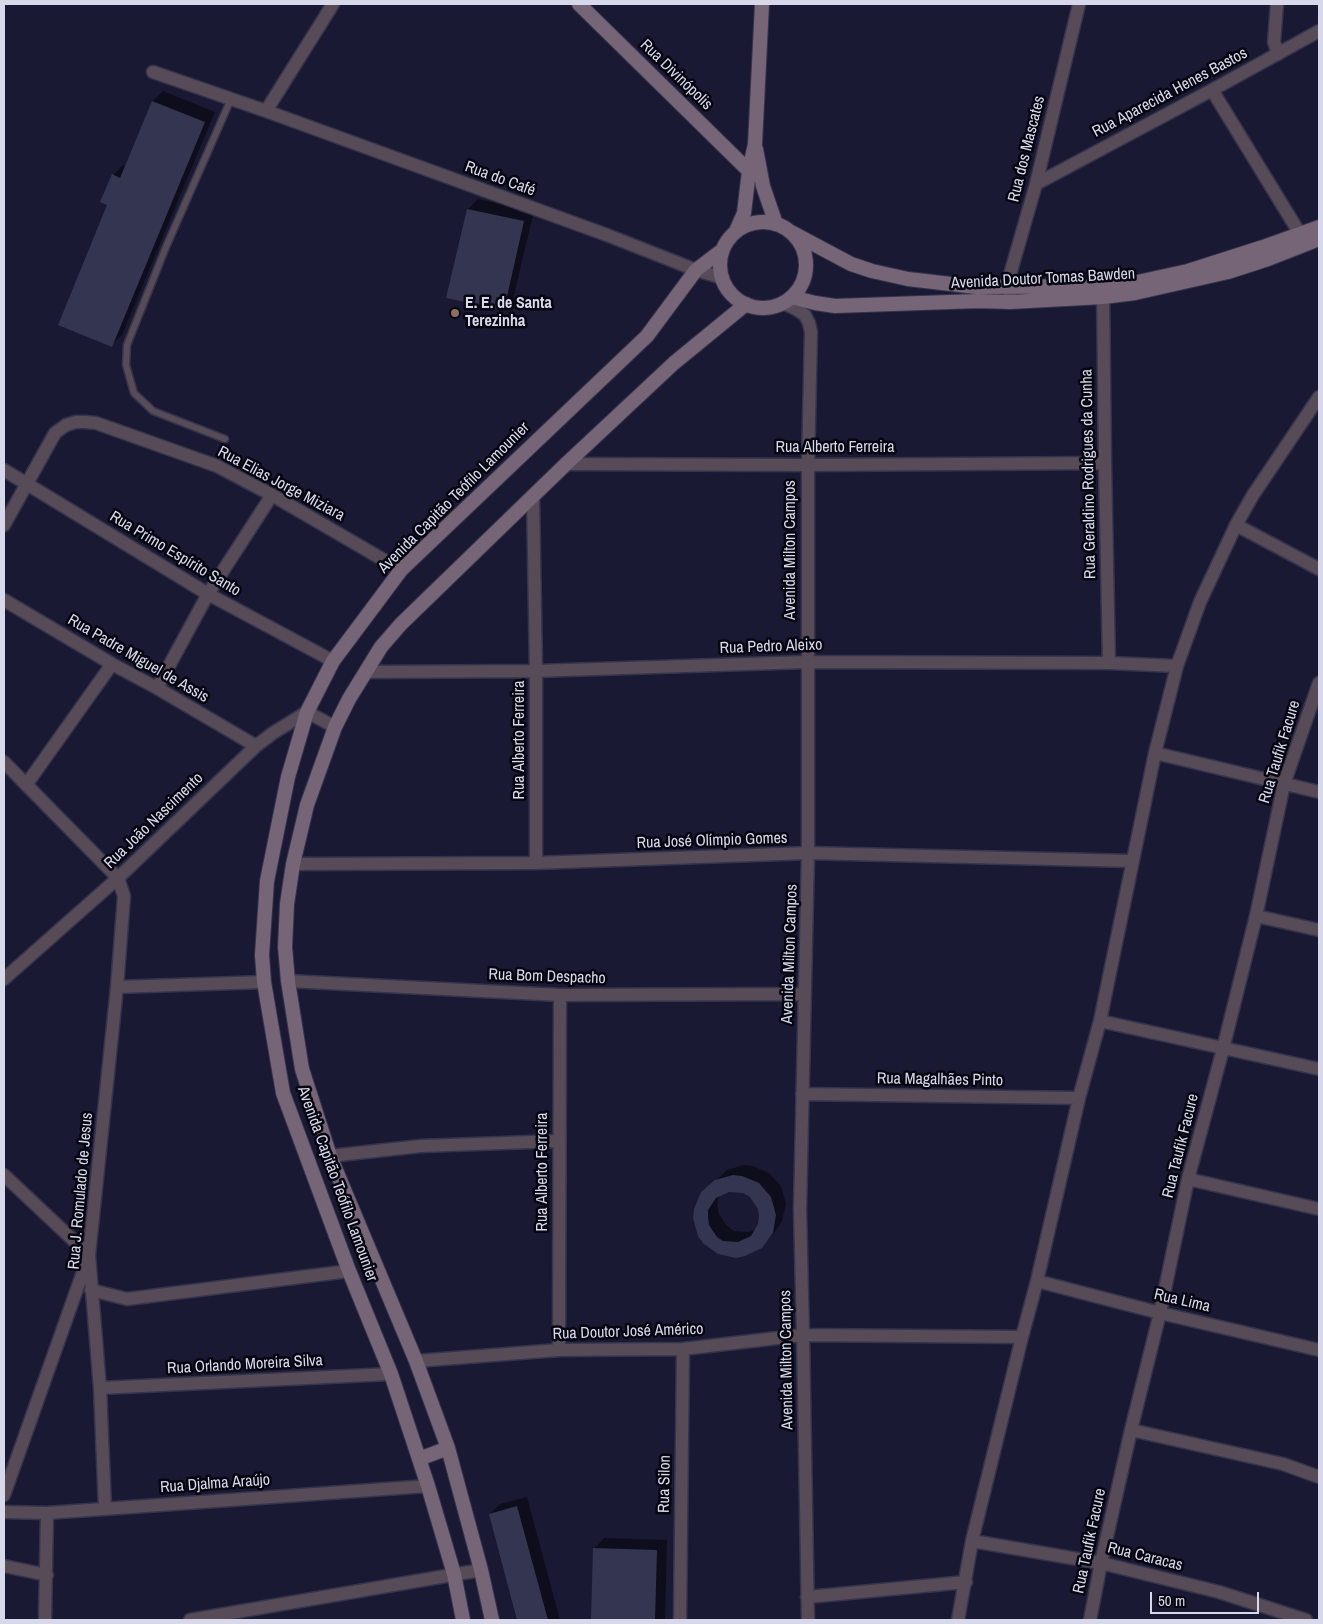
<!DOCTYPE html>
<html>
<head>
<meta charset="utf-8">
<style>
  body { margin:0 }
  #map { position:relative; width:1323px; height:1624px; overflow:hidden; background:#1a1933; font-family:"Archivo Narrow",sans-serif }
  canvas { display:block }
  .frame { position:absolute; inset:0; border:5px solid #d7d8ea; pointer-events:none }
  .scale { position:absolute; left:1150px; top:1592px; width:109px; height:22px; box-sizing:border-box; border:2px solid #d7d8ea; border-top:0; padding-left:6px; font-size:15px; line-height:18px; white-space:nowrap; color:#d7d8ea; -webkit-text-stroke:4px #060611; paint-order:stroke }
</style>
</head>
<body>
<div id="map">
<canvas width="1323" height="1624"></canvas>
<div class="frame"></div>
<div class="scale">50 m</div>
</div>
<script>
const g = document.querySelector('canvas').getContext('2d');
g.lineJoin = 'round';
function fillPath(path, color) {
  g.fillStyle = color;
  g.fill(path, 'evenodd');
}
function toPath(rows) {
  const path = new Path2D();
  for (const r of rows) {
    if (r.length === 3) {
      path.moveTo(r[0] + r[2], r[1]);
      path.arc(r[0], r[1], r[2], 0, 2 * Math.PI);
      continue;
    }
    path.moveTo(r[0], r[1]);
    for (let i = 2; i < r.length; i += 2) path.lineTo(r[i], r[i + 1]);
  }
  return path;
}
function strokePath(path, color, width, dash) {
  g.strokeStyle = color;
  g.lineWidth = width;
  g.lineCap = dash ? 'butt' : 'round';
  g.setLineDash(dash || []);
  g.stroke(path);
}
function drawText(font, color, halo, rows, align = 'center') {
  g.font = font + ' "Archivo Narrow",sans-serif';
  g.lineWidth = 5;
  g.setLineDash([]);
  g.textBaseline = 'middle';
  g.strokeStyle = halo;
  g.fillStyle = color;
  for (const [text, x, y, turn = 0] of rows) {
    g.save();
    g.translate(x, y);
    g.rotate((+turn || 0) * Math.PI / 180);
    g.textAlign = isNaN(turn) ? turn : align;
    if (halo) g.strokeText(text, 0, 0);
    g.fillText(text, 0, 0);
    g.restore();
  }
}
fillPath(toPath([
  [163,91,215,112,122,335,112,345,109,205,113,175,123,165,125,166,153,101],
  [478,199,534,211,513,299,503,309,448,297,468,209],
  [744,1165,753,1166,769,1173,781,1186,786,1204,782,1221,772,1236,761,1247,704,1242,702,1193,727,1170],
  [729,1190,744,1192,751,1196,759,1209,760,1224,757,1229,749,1232,734,1231,727,1226,719,1214,717,1206,718,1199,721,1194],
  [527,1497,560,1620,519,1620,490,1514,500,1504],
  [604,1538,667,1540,665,1620,592,1620,594,1549]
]), '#0007');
fillPath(toPath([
  [152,101,205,122,112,347,58,325,107,205,100,202,112,174,120,178],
  [467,209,524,221,504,310,446,298],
  [733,1175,742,1176,759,1183,771,1197,776,1215,773,1233,762,1248,745,1256,736,1258,718,1254,703,1243,698,1236,693,1218,694,1209,701,1192,715,1180],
  [729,1192,743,1193,750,1197,758,1209,759,1216,758,1224,751,1236,738,1242,723,1241,717,1237,709,1225,708,1217,708,1210,716,1198],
  [517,1506,548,1620,517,1620,489,1514],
  [593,1548,657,1550,655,1620,591,1620]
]), '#343551');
const service = toPath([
  [225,439,153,411,134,393,126,365,127,345,166,247,231,99]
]);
const minor = toPath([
  [1277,4,1274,42,1278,54],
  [153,72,266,111,607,235,696,270,723,278],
  [1212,90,1305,242],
  [266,111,333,4],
  [1036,184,1212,90,1319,31],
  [1103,288,1105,463,1109,663],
  [1010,302,1009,287,1011,271,1036,184,1079,4],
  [783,303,796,309,805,315,809,323,811,332,808,465,808,853,800,1209,803,1335,808,1620],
  [566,464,808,465,1105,463],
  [4,470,208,594,333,661],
  [533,496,536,671,536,863],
  [4,525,55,433,66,425,76,422,85,422,96,423,217,466,272,495,401,570],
  [1236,525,1319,569],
  [4,600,112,664,157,688,256,746],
  [366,672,536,671,807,662,1109,663,1177,666],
  [157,688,208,594,272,495],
  [1155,753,1319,792],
  [4,762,118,878,124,896,117,987,89,1255,100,1388,105,1508],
  [26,785,112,664],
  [293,864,536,863,808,853,1132,861],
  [1256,916,1319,930],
  [4,979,118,878,256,746,273,733,307,712,335,727],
  [288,981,560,995,805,994],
  [117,987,264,982],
  [1100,1021,1319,1069],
  [802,1094,1079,1098],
  [330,1156,421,1146,559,1141],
  [4,1175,89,1255,4,1495],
  [1188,1179,1319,1209],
  [1037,1281,1160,1313,1319,1350],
  [91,1290,127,1299,349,1271],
  [559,1350,560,995],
  [416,1361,559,1350,683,1349,803,1335,1022,1337],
  [100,1388,391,1374],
  [1131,1430,1283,1464,1319,1477],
  [4,1512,47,1513,428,1486],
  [972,1541,1101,1563,1219,1592,1306,1620],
  [4,1566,47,1575],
  [807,1597,966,1582],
  [45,1620,47,1513],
  [190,1620,481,1570],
  [680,1620,683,1349],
  [958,1620,972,1541,1022,1337,1037,1281,1079,1098,1100,1021,1155,753,1177,666,1200,602,1236,525,1253,495,1319,397],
  [1090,1620,1101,1563,1131,1430,1160,1313,1188,1179,1223,1049,1256,916,1284,784,1319,683]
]);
const secondary = toPath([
  [579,4,749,171],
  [756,149,763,186,776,224],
  [763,265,43],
  [736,231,744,213,749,171,755,144,762,4],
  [791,232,851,264,872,271,908,279,976,287,1104,286,1133,283,1188,271,1263,247,1319,227],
  [792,297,815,303,835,306,979,301,1010,302,1103,297,1135,293,1228,272,1268,259,1319,239],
  [419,1459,448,1448],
  [463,1620,454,1574,428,1486,391,1374,349,1271,283,1093,264,982,262,955,267,881,288,777,307,712,333,661,401,570,647,336,696,270,721,251],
  [492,1620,481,1570,448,1448,416,1361,330,1156,302,1069,288,981,285,947,287,904,293,864,307,805,335,727,349,699,381,647,401,624,566,464,674,363,746,304]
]);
strokePath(service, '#34344d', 9);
strokePath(minor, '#34344d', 15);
strokePath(secondary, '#34344d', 16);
strokePath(service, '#564b56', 6);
strokePath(minor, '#564b56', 12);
strokePath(secondary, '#766576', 14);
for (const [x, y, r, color] of [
  [455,313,5,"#8d6e63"]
]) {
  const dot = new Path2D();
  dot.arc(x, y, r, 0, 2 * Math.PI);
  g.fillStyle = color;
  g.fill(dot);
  strokePath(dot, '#060611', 2);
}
drawText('16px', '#d7d8ea', '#060611', [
  ["Rua Divinópolis",676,75,44],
  ["Rua Aparecida Henes Bastos",1170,93,-28],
  ["Rua dos Mascates",1027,149,-76],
  ["Rua do Café",500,179,20],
  ["Avenida Doutor Tomas Bawden",1043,279,-3],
  ["Rua Alberto Ferreira",835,448],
  ["Rua Geraldino Rodrigues da Cunha",1089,474,-91],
  ["Rua Elias Jorge Miziara",281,484,28],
  ["Avenida Capitão Teófilo Lamounier",454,498,-45],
  ["Avenida Milton Campos",791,550,-90],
  ["Rua Primo Espírito Santo",175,554,31],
  ["Rua Pedro Aleixo",771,647,-2],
  ["Rua Padre Miguel de Assis",138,659,30],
  ["Rua Alberto Ferreira",520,740,-90],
  ["Rua Taufik Facure",1280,752,-73],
  ["Rua João Nascimento",154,821,-44],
  ["Rua José Olímpio Gomes",712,841,-2],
  ["Avenida Milton Campos",790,954,-88],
  ["Rua Bom Despacho",547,977,2],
  ["Rua Magalhães Pinto",940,1080,1],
  ["Rua Taufik Facure",1181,1146,-76],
  ["Rua Alberto Ferreira",543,1172,-90],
  ["Avenida Capitão Teófilo Lamounier",337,1184,70],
  ["Rua J. Romulado de Jesus",81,1191,-85],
  ["Rua Lima",1182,1301,13],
  ["Rua Doutor José Américo",628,1332,-2],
  ["Avenida Milton Campos",787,1360,-91],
  ["Rua Orlando Moreira Silva",245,1365,-3],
  ["Rua Djalma Araújo",215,1484,-4],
  ["Rua Silon",665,1484,-89],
  ["Rua Taufik Facure",1090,1541,-78],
  ["Rua Caracas",1145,1557,14]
]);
drawText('bold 16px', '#d7d8ea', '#060611', [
  ["E. E. de Santa",465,304],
  ["Terezinha",465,322]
], 'left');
</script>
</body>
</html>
